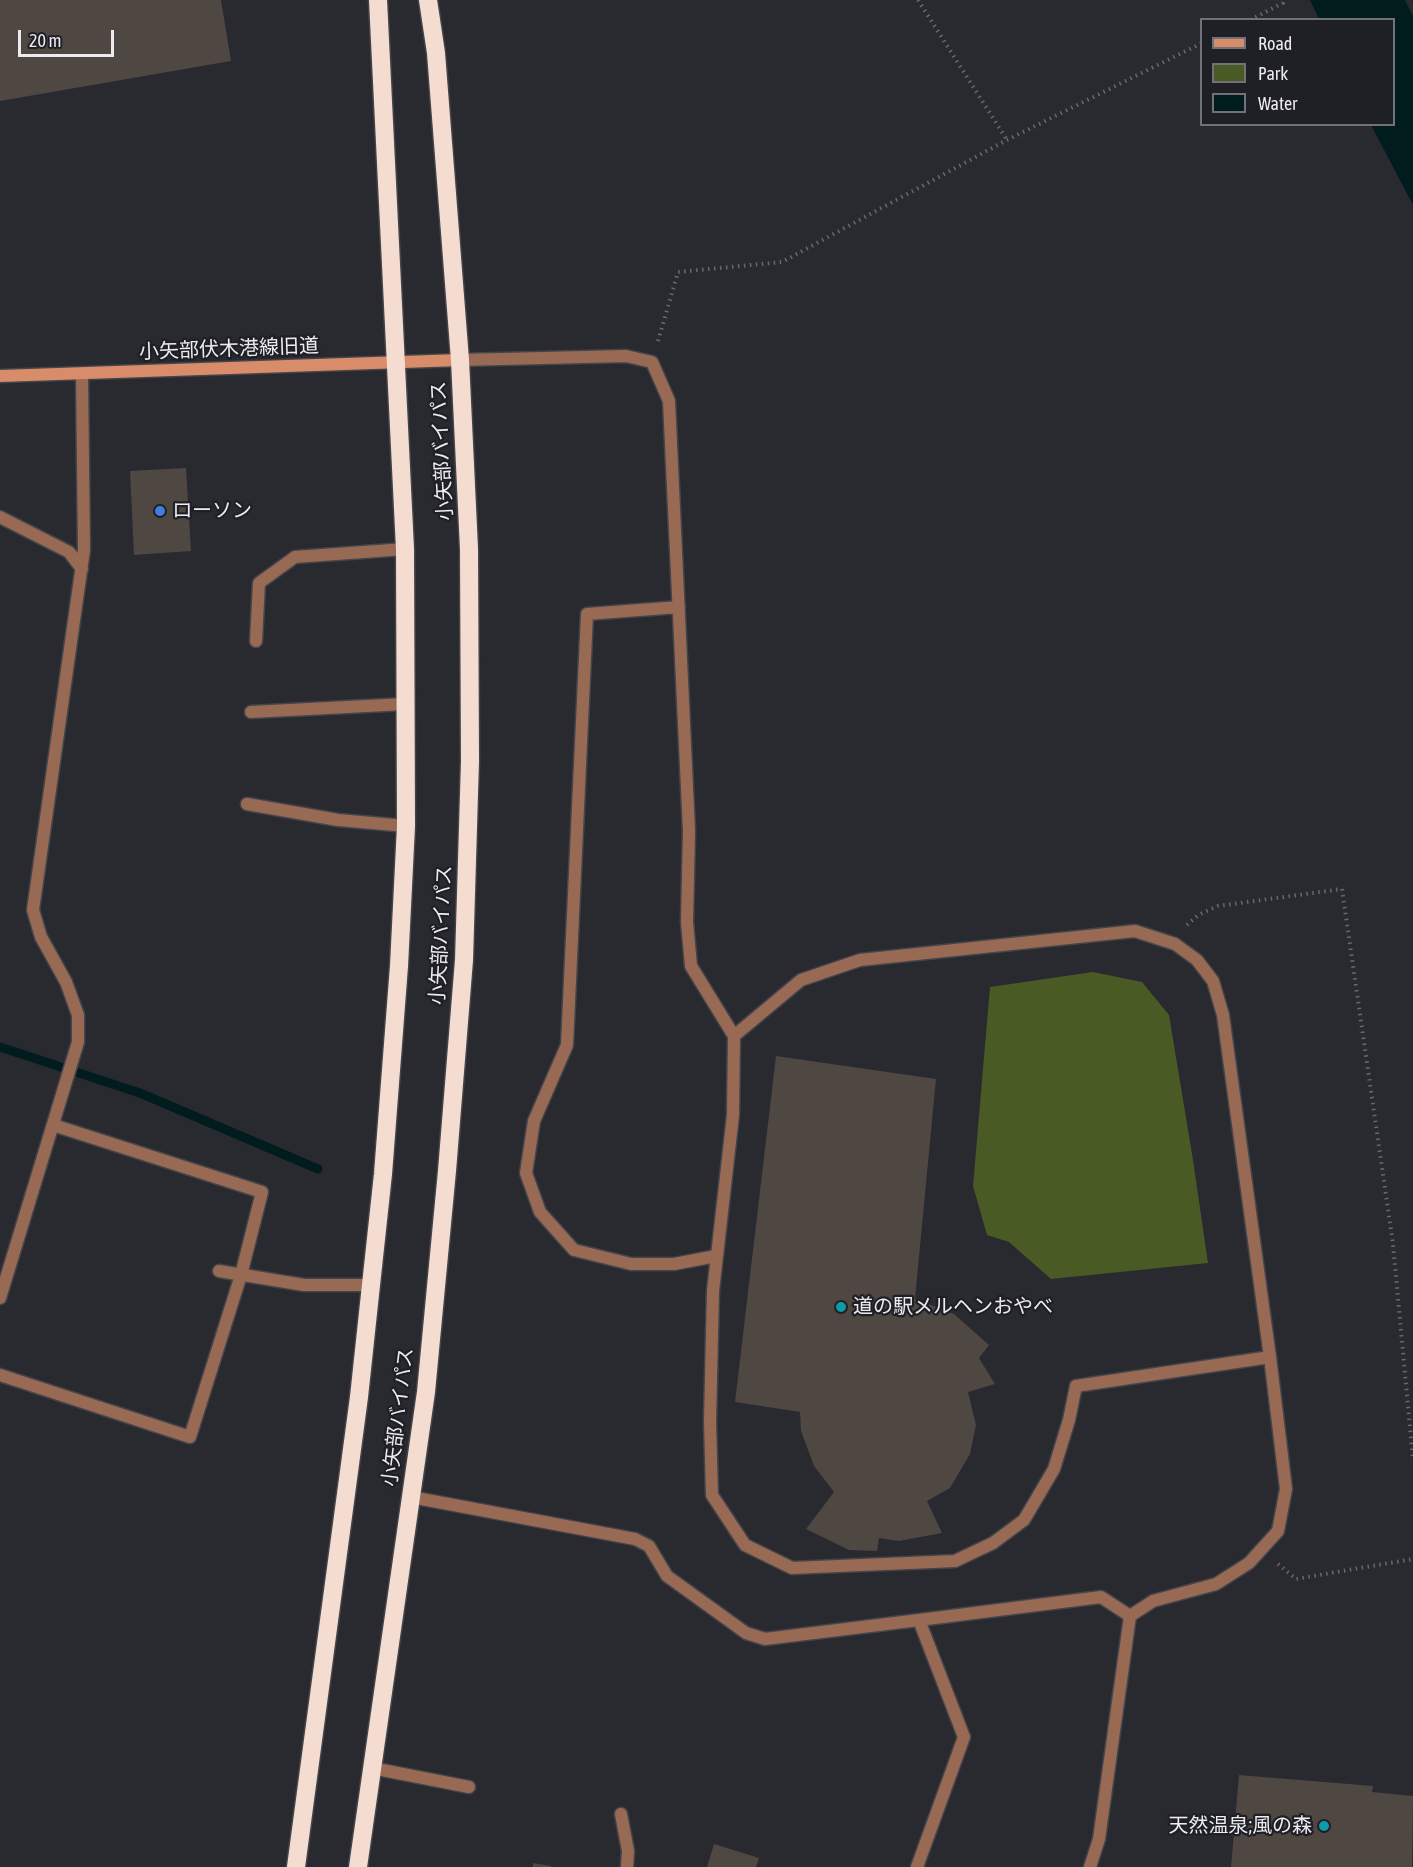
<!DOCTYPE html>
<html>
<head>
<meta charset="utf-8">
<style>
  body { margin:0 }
  #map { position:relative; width:1413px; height:1867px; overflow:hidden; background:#292930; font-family:"Asap Condensed",sans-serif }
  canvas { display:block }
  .legend { position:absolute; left:1200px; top:18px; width:195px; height:108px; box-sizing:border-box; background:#1f1f26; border:2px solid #717177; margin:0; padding:8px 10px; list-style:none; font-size:18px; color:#ebebf0 }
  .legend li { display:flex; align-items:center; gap:12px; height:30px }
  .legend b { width:30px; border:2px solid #717177 }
  .scale { position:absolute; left:18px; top:30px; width:96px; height:27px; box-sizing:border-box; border:3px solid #ebebf0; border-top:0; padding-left:8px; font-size:18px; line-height:21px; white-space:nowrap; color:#ebebf0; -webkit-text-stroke:4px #1f1f26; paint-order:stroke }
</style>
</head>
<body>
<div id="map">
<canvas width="1413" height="1867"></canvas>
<ul class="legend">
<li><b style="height:8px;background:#d88c69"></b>Road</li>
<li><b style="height:16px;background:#495a25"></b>Park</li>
<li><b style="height:16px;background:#001c1c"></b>Water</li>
</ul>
<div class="scale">20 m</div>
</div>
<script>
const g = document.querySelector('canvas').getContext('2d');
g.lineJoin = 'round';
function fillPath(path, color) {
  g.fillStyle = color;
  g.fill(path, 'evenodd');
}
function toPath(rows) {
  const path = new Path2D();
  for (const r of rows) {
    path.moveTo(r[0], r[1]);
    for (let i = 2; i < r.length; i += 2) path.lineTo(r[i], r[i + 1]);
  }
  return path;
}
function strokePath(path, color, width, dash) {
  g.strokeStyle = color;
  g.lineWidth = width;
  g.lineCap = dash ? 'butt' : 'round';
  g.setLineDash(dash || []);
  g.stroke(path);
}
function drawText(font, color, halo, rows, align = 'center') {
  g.font = font + ' "Asap Condensed","Noto Sans JP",sans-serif';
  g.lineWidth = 4.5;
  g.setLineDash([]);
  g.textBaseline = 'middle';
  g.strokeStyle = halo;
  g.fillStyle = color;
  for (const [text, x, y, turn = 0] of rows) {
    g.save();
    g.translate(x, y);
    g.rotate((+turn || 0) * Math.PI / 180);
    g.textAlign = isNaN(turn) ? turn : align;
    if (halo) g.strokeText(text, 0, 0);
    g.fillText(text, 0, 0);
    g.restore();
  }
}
fillPath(toPath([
  [1093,972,1142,982,1169,1015,1193,1160,1208,1263,1051,1279,1009,1242,987,1235,973,1186,990,987]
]), '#495a25');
fillPath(toPath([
  [1310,0,1405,0,1413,16,1413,205,1371,125,1394,124,1394,20,1319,19]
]), '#001c1c');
strokePath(toPath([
  [0,1047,140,1093,318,1169]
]), '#001c1c', 9);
fillPath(toPath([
  [0,0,221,0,231,61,0,101],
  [186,468,191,551,134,555,130,471],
  [776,1056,936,1079,915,1299,954,1314,989,1345,979,1358,995,1384,968,1392,976,1425,970,1454,950,1488,927,1501,942,1533,899,1541,879,1538,877,1551,849,1550,806,1529,834,1492,814,1466,801,1431,800,1412,735,1402],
  [1239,1775,1373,1786,1372,1792,1413,1796,1412,1867,1231,1867],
  [714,1844,759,1858,756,1867,707,1867],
  [533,1863,551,1866,551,1867,533,1867]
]), '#4e4742');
const lane = toPath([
  [460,360,626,356,652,362,669,401,689,831,687,922,691,966,734,1036,733,1115,713,1291,710,1422,712,1495,745,1545,792,1568,955,1561,993,1543,1024,1520,1054,1469,1069,1420,1076,1386,1270,1357,1223,1015,1213,981,1197,960,1175,944,1135,931,860,960,801,980,734,1036],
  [0,517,69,552,82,569],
  [679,607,587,614,567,1045,534,1121,526,1173,540,1212,574,1250,631,1264,674,1264,716,1256],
  [256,641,259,583,295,557,405,549],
  [251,712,405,704],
  [247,804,338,820,406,826],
  [219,1271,304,1285,371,1285],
  [0,1298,78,1042,78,1015,66,982,41,937,33,910,84,550,82,375],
  [0,1375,190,1437,241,1275,262,1192,53,1125],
  [372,1768,469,1787],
  [621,1814,628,1851,627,1867]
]);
const street = toPath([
  [411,1497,635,1539,649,1546,667,1576,746,1633,765,1639,919,1620],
  [917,1867,964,1737,919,1620,1101,1597,1130,1616],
  [1090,1867,1099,1839,1130,1616,1153,1601,1216,1584,1249,1563,1278,1531,1286,1489,1270,1357]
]);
const secondary = toPath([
  [0,376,460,360]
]);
const highway = toPath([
  [296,1867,359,1397,371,1285,383,1174,399,966,406,826,405,549,378,0],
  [358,1867,426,1392,447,1171,464,960,470,761,469,549,460,360,436,53,428,0]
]);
strokePath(lane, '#44444b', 15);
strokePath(street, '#44444b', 15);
strokePath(secondary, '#44444b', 15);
strokePath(highway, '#44444b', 21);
strokePath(toPath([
  [918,0,1007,140],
  [1250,20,1283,3,1282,0],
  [658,341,678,272,782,262,1007,140,1202,43],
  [1187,925,1198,915,1218,906,1342,889,1393,1244,1413,1460],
  [1278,1564,1296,1579,1413,1559]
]), '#68686e', 4, [1.5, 4.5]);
strokePath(lane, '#986953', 12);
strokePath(street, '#986953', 12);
strokePath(secondary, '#d88c69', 12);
strokePath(highway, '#f4dcd1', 18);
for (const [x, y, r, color] of [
  [160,511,6,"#3f7fe0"],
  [841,1307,6,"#0f9aa8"],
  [1324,1826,6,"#0f9aa8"]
]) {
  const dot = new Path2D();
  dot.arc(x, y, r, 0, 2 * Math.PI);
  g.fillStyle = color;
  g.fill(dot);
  strokePath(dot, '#1f1f26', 2);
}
drawText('20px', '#ebebf0', '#1f1f26', [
  ["小矢部伏木港線旧道",229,349,-2],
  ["小矢部バイパス",442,451,-93],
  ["小矢部バイパス",441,935,-87],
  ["小矢部バイパス",398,1417,-83]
]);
drawText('20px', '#ebebf0', '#1f1f26', [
  ["ローソン",172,511],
  ["道の駅メルヘンおやべ",853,1307],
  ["天然温泉;風の森",1312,1826,"right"]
], 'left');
</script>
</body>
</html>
